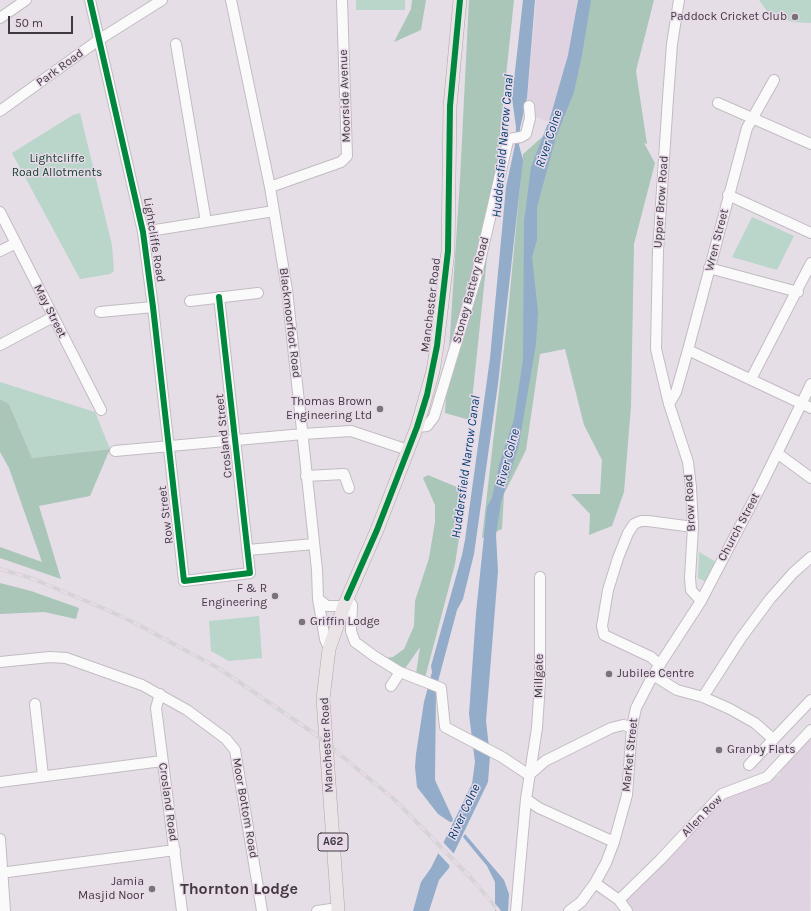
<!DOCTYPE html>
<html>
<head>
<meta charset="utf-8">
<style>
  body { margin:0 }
  #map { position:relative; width:811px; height:911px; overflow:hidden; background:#e5dee6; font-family:Karla,sans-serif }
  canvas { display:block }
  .scale { position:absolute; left:8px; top:16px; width:65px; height:18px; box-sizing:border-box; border:2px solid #3f3a40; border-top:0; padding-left:5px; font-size:12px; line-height:14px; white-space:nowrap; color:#3f3a40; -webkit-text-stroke:3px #e8dae9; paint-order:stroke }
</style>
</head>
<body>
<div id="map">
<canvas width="811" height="911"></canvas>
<div class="scale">50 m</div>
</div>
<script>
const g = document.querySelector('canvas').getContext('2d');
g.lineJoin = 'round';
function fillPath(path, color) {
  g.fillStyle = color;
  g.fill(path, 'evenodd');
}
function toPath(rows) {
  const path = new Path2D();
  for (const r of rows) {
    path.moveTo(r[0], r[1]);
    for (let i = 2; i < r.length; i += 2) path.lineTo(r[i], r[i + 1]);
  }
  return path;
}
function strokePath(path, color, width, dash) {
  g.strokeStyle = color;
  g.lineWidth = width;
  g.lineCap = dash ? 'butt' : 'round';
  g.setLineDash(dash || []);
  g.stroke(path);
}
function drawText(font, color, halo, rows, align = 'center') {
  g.font = font + ' Karla,sans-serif';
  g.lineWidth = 3;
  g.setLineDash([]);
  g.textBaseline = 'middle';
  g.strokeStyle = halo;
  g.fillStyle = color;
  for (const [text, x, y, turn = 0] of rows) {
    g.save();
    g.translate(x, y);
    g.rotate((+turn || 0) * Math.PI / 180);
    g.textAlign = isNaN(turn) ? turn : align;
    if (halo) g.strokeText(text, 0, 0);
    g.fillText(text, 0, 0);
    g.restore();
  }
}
fillPath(toPath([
  [536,0,577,0,576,9,579,11,554,109,549,122,526,113],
  [811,727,810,911,634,911,626,900,722,794,781,775,775,765]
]), '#e0d3e1');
fillPath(toPath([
  [356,0,405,0,405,10,356,10],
  [759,0,811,0,811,23,792,22,767,11],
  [80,113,112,245,114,271,110,274,80,279,12,153,73,115],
  [752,217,794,236,777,270,732,257],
  [0,382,95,412,110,449,32,458,9,404,0,399],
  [699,552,716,562,706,582,698,578],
  [259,616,262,658,229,661,211,651,209,621]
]), '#bad5c9');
fillPath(toPath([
  [412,0,426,0,421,30,394,42,411,9],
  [469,0,514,0,470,420,445,413,460,179],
  [587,0,654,0,636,71,647,144,644,143,655,163,634,244,631,406,624,492,612,526,589,535,590,514,571,494,600,494,602,460,584,425,565,349,540,354,526,450,504,494,502,529,482,538,508,313,523,154,565,117,562,115],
  [0,399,9,404,32,458,110,449,90,496,39,506,61,579,0,558,0,547,42,562,9,468,0,452],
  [428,475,464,490,463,513,455,564,425,678,416,674,420,647,404,670,385,658,393,657,404,649,414,626,415,601,429,558,435,522,435,505,423,478],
  [0,583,31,591,79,608,76,619,44,612,0,614]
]), '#a9c6b9');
fillPath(toPath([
  [523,0,535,0,527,98,520,128,519,145,523,160,498,384,474,554,463,599,457,610,436,689,435,780,453,819,452,822,450,822,438,814,417,787,415,767,416,754,424,702,432,672,431,666,462,555,465,540,490,358,506,187,515,145,516,127,512,98],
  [578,0,591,0,582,55,574,92,556,137,537,207,537,240,532,257,538,312,536,344,519,444,501,502,496,535,498,571,486,721,490,756,488,782,451,859,449,868,439,880,429,911,413,911,421,882,431,868,472,784,475,762,469,714,476,613,487,507,492,498,499,465,514,419,523,360,524,222,531,167,550,118,568,55],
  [465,834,504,880,509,894,508,911,495,911,495,882,487,866,463,837]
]), '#92acc9');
fillPath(toPath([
  [442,841,455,855,451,867,437,852]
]), '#e5dee6');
const minor = toPath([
  [90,0,143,232,153,307,184,581,250,573,219,297],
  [231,0,270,187,287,290,317,570,318,599,325,639,329,649],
  [679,0,672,44,668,98,658,251,656,349,669,404,688,462,691,487,693,527,690,578,691,590,701,601],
  [0,18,26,0],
  [176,44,206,222],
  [718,103,811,144],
  [0,111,100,39,162,0],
  [270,187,341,162,347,156,342,0],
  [728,195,811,233],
  [0,212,101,410],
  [143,232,274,211],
  [0,251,16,243],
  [709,268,798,292],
  [190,301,258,293],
  [100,312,153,307],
  [0,345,53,317],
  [688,350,811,408],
  [751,379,811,263],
  [669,404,676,392,688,350,747,128,774,80],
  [417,427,427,426,434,417,476,278,507,145,509,139,521,137,526,134,530,118,529,106],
  [115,451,303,434,351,431,408,450],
  [777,453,811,478],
  [306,476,344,474,349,488],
  [248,550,314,544],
  [347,598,352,605,351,631,355,642,374,656,400,672,441,688,445,727,502,757,529,775],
  [318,599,327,606,344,606],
  [0,662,50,657,66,658,142,685,187,710,226,739,235,750,262,911],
  [660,665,651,657,604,635,602,626,608,590,618,558,628,533,634,524,641,521,648,521,693,527],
  [653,675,677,690,703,697,730,709,755,723,773,739],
  [391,686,400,672],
  [160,694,156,708,182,911],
  [703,697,741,638,770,599,793,573,811,557],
  [35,704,43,776],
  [749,765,811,700],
  [529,775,545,761,611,728,623,725,632,727],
  [0,782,162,761],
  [526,799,539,808,614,842],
  [0,839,5,911],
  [0,873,175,850],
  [595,883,619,900,627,911],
  [619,900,660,860,722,794,767,777,811,730],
  [317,911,338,908],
  [516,911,526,799,537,728,540,682,540,577],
  [569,911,581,902,595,883,606,863,614,842,627,795,632,727,636,708,653,675,701,601,761,486,811,384]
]);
const major = toPath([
  [338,911,323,699,329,649,344,606,377,530,417,427,433,371,437,346,448,251,450,106,460,0]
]);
strokePath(minor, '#c2bcc2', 12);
strokePath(major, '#b1a4aa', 14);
strokePath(minor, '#fbfafb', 10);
strokePath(major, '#eae4e6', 13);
const rail = toPath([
  [0,569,31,578,105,609,135,623,220,669,315,734,395,800,471,878,499,911]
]);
strokePath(rail, '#d5d3d5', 4);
strokePath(rail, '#e8dae9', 2.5, [8]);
strokePath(toPath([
  [90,0,143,232,153,307,184,581,250,573,219,297],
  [347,598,377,530,417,427,427,395,437,346,448,251,450,106,460,0]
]), '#00873e', 6);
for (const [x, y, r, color] of [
  [795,17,4,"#79737a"],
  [380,409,4,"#79737a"],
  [275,596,4,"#79737a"],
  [302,622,4,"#79737a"],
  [609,674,4,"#79737a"],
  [719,750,4,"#79737a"],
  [152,889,4,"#79737a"]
]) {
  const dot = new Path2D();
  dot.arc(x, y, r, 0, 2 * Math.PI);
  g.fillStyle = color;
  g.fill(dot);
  strokePath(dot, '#e8dae9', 1.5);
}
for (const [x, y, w] of [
  [333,842,30]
]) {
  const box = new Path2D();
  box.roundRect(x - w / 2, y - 9, w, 18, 3);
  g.fillStyle = '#e8dae9';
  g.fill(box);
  strokePath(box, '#3f3a40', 1);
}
drawText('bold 11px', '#3f3a40', null, [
  ["A62",333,842]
]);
drawText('12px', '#3f3a40', '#e8dae9', [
  ["Paddock Cricket Club",787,17],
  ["Thomas Brown",372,402],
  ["Engineering Ltd",372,416],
  ["F & R",267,589],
  ["Engineering",267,603],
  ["Griffin Lodge",310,622,"left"],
  ["Jubilee Centre",617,674,"left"],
  ["Granby Flats",727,750,"left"],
  ["Jamia",144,882],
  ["Masjid Noor",144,896]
], 'right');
drawText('12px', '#3f3a40', '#e8dae9', [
  ["Park Road",60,68,-36],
  ["Moorside Avenue",345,96,-92],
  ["Upper Brow Road",661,202,-86],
  ["Lightcliffe Road",154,240,81],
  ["Wren Street",717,240,-76],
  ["Stoney Battery Road",471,290,-75],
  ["Manchester Road",431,305,-83],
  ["May Street",50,311,63],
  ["Blackmoorfoot Road",290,323,83],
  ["Crosland Street",224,436,-96],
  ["Brow Road",690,503,-93],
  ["Row Street",166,515,-97],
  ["Church Street",739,527,-62],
  ["Millgate",539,676,-89],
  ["Manchester Road",327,745,-93],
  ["Market Street",630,755,-84],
  ["Crosland Road",168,802,82],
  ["Moor Bottom Road",245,808,80],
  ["Allen Row",702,816,-46]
]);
drawText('12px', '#14432f', '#e8dae9', [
  ["Lightcliffe",57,159],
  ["Road Allotments",57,173]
]);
drawText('italic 13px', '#004072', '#e8dae9', [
  ["River Colne",549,139,-72],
  ["Huddersfield Narrow Canal",503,146,-85],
  ["River Colne",508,458,-75],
  ["Huddersfield Narrow Canal",466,467,-82],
  ["River Colne",464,812,-65]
]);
drawText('bold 16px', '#3f3a40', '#e8dae9', [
  ["Thornton Lodge",239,889]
]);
</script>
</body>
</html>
